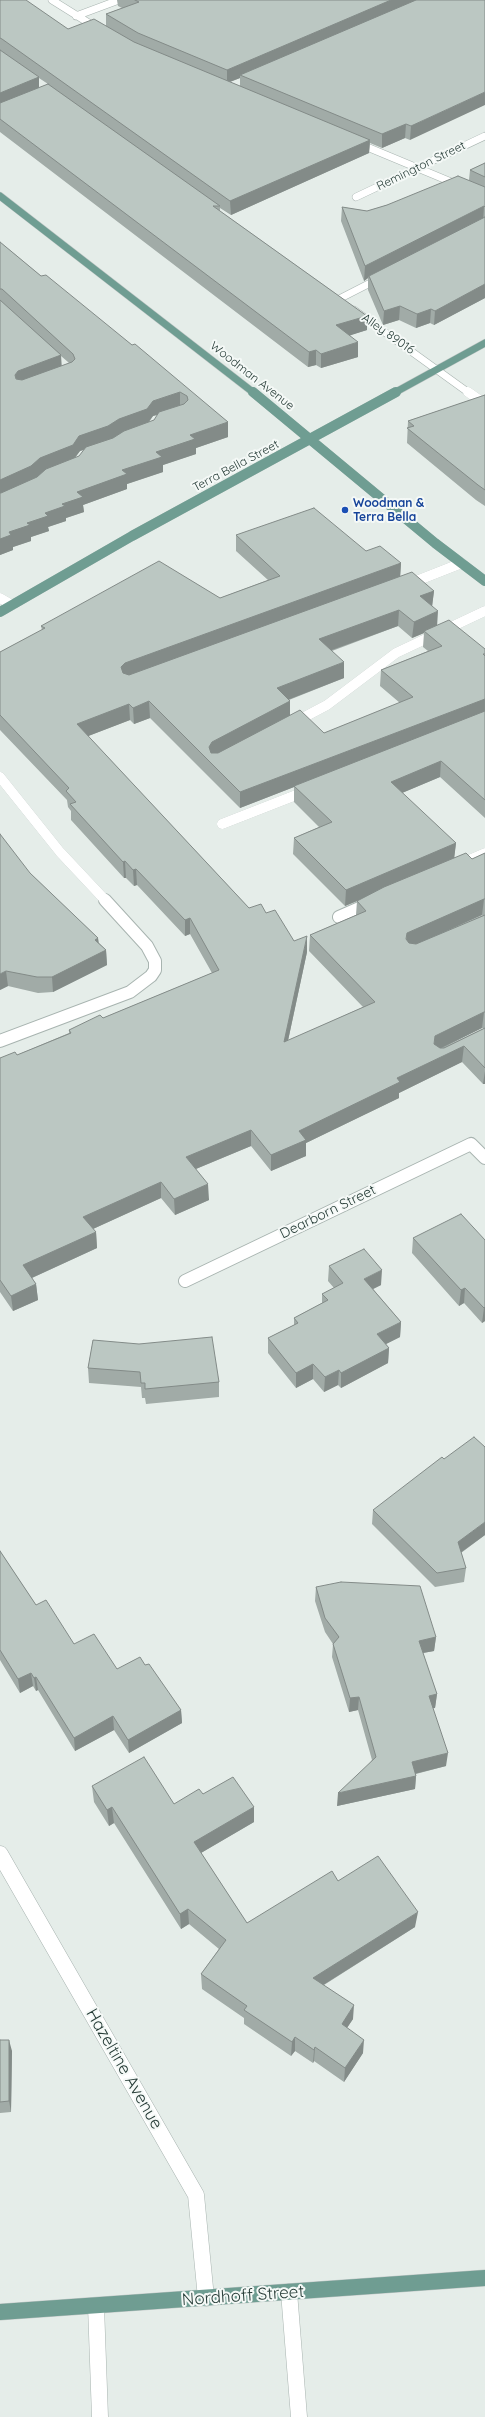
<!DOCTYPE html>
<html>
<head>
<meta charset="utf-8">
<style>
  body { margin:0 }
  canvas { display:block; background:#e5ede9 }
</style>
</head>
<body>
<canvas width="485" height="2417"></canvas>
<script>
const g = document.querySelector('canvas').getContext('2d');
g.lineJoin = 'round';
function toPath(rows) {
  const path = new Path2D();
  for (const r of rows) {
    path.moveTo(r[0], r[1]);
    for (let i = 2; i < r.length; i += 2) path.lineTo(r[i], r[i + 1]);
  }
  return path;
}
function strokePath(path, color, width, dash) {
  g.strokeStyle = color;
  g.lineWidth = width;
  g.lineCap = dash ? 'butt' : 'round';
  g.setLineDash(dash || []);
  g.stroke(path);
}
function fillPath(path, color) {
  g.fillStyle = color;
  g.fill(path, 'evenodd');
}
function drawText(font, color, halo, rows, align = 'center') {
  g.font = font + ' Quicksand,sans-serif';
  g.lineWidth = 4;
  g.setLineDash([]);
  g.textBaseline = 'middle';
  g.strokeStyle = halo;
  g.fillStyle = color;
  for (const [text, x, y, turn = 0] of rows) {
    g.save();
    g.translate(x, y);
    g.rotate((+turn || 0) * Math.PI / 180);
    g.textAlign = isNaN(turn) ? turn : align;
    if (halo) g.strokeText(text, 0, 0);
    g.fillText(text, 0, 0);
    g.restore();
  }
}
const minorFar3 = toPath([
  [52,0,100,30],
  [76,16,119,0],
  [355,142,485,196],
  [356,197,485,136],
  [339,299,382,277],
  [354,310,469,393]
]);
const minorFar2 = toPath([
  [468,392,485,404],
  [406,585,462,563],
  [0,598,12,605],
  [293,723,327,705,396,653,485,611],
  [0,777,60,852,106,901],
  [222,824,309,790],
  [457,865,485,853]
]);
const minorFar1 = toPath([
  [339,917,371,903],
  [0,1041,130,992,151,976,155,970,155,961,147,946,105,900],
  [185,1281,471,1144,485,1158]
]);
const minor = toPath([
  [0,1854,196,2195,206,2298],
  [289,2292,299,2417],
  [96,2306,100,2417]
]);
const majorFar2 = toPath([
  [0,196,254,393],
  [394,393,485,343]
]);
const majorFar1 = toPath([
  [253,392,435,543,485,581],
  [0,612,132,536,396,392]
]);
const major = toPath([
  [0,2312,485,2278]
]);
strokePath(minorFar3, '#a8b4b0', 8);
strokePath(minorFar2, '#a8b4b0', 10);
strokePath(minorFar1, '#a8b4b0', 14);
strokePath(minor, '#a8b4b0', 17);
strokePath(majorFar2, '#c2c8c7', 8);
strokePath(majorFar1, '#c2c8c7', 10);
strokePath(major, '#c2c8c7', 17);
strokePath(minorFar3, '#fff', 7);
strokePath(minorFar2, '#fff', 10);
strokePath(minorFar1, '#fff', 12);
strokePath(minor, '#fff', 16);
strokePath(majorFar2, '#6f9d92', 7);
strokePath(majorFar1, '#6f9d92', 10);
strokePath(major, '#6f9d92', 16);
fillPath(toPath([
  [0,0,68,29,106,26,106,14,122,8,118,6,117,0,485,0,410,140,405,138,382,148,370,143,369,153,231,215,220,208,220,211,367,316,367,330,350,335,358,357,321,368,316,365,308,367,0,132],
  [39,78,48,84,39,88],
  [240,78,240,86,230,82],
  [485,163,485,298,434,325,430,323,416,328,399,320,383,325,368,290,368,278,364,281,341,221,342,207,367,211,387,205,469,180,470,170],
  [0,242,41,276,132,345,228,422,228,437,196,448,196,454,163,465,163,472,127,484,127,489,83,505,84,512,66,518,66,521,48,527,49,531,31,537,31,541,13,547,13,550,0,555],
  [61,356,68,362,69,363,61,366],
  [158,415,154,420,149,422,153,416],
  [84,450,79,456,75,458,80,451],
  [485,395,485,506,476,500,407,443,408,421],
  [236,535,366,551,401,563,400,577,434,591,432,606,437,625,485,649,485,818,440,777,402,793,456,843,454,857,472,859,485,853,485,1084,483,1084,462,1062,399,1093,399,1098,306,1143,306,1156,271,1171,251,1146,196,1169,209,1200,175,1215,161,1198,93,1229,96,1232,97,1248,32,1278,36,1284,38,1300,13,1311,0,1292,0,1058,17,1055,69,1033,69,1030,103,1018,212,973,190,934,185,936,137,885,134,886,126,878,124,878,71,820,71,811,68,807,67,800,0,730,0,652,42,630,41,626,220,598,268,580,236,551],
  [398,626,412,638,424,633,423,647,428,651,381,670,380,686,400,703,324,733,290,715,290,701,289,700,344,678,332,651],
  [150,718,240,808,294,787,294,802,319,827,294,838,293,854,345,906,360,900,357,901,356,915,310,935,309,951,363,1007,288,1041,307,952,294,941,266,913,249,908,88,736,130,720,134,724],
  [482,915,483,915,447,931],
  [482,1028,484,1028,443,1048],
  [30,873,98,938,99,943,106,950,107,965,53,992,38,993,8,986,0,990],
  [413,1238,485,1240,485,1321,482,1323,464,1303,459,1306,412,1253],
  [329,1266,381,1285,373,1289,401,1322,400,1337,386,1344,389,1348,388,1363,341,1388,338,1385,324,1392,313,1379,296,1388,268,1353,268,1338,294,1325,294,1318,322,1303,322,1294,334,1288,328,1281],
  [93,1340,219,1382,219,1397,146,1404,145,1398,142,1398,141,1387,89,1383,88,1368],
  [373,1510,485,1535,461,1553,466,1568,464,1582,435,1587,372,1524],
  [0,1551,36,1605,74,1644,117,1669,145,1665,181,1710,182,1723,129,1753,114,1730,75,1751,38,1690,36,1691,33,1686,20,1693,0,1660],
  [316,1587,436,1637,434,1651,423,1653,437,1694,435,1708,433,1708,446,1766,416,1774,416,1776,415,1789,337,1806,372,1760,358,1710,349,1712,332,1657,333,1644,325,1632,315,1601],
  [92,1786,174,1804,203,1794,254,1807,254,1822,201,1853,247,1923,338,1881,415,1927,324,1985,353,2019,347,2028,363,2053,344,2082,314,2061,313,2063,295,2051,291,2056,244,2024,244,2018,202,1989,201,1974,219,1949,189,1924,181,1929,114,1823,109,1826,94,1802],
  [0,2040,12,2051,11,2112,0,2113]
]), '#a1aba7');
fillPath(toPath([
  [391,0,420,0,240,75,240,78,227,83,227,70],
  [39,77,39,90,0,107,0,93],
  [485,92,485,105,410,140,411,126],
  [406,124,405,138,382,148,382,134],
  [370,140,369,153,231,215,230,201],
  [484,206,483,221,369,276,368,278,364,281,365,266],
  [485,284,485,298,434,325,435,311],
  [400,306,399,320,383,325,384,311],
  [431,309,430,323,416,328,417,314],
  [367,316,367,330,336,340,336,325],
  [358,342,358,357,321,368,321,354],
  [316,350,316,365,308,367,309,352],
  [61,355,62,370,19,385,15,375,18,371],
  [180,392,180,407,153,416,147,424,109,441,80,451,73,460,33,481,0,495,0,480,40,458,79,436,119,419,153,401],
  [228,422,228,437,196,448,196,454,163,465,163,472,127,484,127,489,83,505,84,512,66,518,66,521,48,527,49,531,31,537,31,541,13,547,13,550,0,555,0,539,9,532,62,504,77,492,122,470,190,435],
  [401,563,400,579,122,684,121,667,125,663],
  [434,591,432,607,420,596],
  [399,610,398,626,318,655,319,639],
  [438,611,437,627,424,631,424,633,412,638,414,622],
  [344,662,344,678,277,704,277,688],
  [485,699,485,714,294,786,294,787,240,808,240,792],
  [149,701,150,718,134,724,133,708],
  [290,701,290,717,212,758,209,747,212,742],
  [129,704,130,720,78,740,77,724],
  [441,761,440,777,390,798,391,782],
  [456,843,454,860,345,906,346,890],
  [125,861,126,878,124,878,123,862],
  [136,869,137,885,134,886,133,870],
  [484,899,482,915,406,949,405,956,407,933],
  [190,918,190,934,185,936,185,920],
  [307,936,307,952,284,1059,284,1042],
  [98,938,99,953,106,950,107,965,53,992,52,977,95,940],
  [6,971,8,986,0,990,0,974],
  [484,1012,482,1028,433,1052,435,1036],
  [464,1046,462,1062,399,1093,399,1098,306,1143,306,1156,271,1171,271,1155,299,1131,397,1078],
  [485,1071,485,1084,483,1084],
  [251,1130,251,1146,186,1173,186,1157],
  [161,1182,161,1198,84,1233,83,1217],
  [208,1184,209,1200,175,1215,174,1199],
  [96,1232,97,1248,25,1281,23,1265],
  [382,1270,381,1285,363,1294,364,1279],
  [36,1284,38,1300,13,1311,11,1296],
  [465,1288,464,1303,459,1306,461,1290],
  [485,1307,485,1321,482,1323,484,1308],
  [401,1322,400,1337,376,1349,377,1334],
  [389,1348,388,1363,341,1388,341,1373],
  [313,1364,313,1379,296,1388,296,1373],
  [339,1370,338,1385,324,1392,325,1377],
  [485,1522,485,1535,456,1556,458,1542],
  [436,1637,434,1651,417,1654,419,1641],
  [31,1673,33,1686,20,1693,18,1679],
  [36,1677,38,1690,36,1691,34,1678],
  [437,1694,435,1708,427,1709,429,1696],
  [359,1697,358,1710,349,1712,350,1698],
  [181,1710,182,1723,129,1753,128,1740],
  [113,1716,114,1730,75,1751,74,1738],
  [448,1753,446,1766,410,1775,412,1762],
  [416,1776,415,1789,337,1806,338,1793],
  [112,1807,114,1823,109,1826,107,1810],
  [254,1807,254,1822,194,1857,194,1842],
  [188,1909,189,1924,181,1929,180,1914],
  [418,1912,415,1927,312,1992,313,1978],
  [354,2005,353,2019,340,2038,342,2024],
  [295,2037,295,2051,291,2056,292,2042],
  [9,2040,12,2051,11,2112,9,2101],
  [364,2040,363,2053,344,2082,345,2068],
  [315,2047,314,2061,313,2063,314,2050]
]), '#838b88');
const building = toPath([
  [0,0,26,0,68,29,94,19,134,42,370,140,230,201,2,39,0,38,0,0],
  [135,0,391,0,227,70,138,33,106,14,139,2,135,0],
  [416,0,485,0,485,92,411,126,406,124,382,134,240,75,416,0],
  [0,50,39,77,0,93,0,50],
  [48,84,220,206,213,206,367,316,336,325,358,342,321,354,316,350,309,352,0,119,0,103,48,84],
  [485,163,485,177,470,170,485,163],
  [458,176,485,187,485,207,484,206,365,266,342,207,367,211,387,205,458,176],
  [485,217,485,284,435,311,431,309,417,314,400,306,384,311,369,276,485,217],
  [0,242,41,276,46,275,132,345,135,344,228,422,190,435,195,439,156,452,162,457,122,470,127,474,77,492,83,497,62,504,65,506,45,513,48,516,27,523,30,525,9,532,11,535,0,539,0,493,1,493,37,477,46,469,79,456,86,447,113,438,124,431,154,420,159,412,184,404,188,400,187,396,180,392,153,401,147,409,119,419,108,426,79,436,73,445,40,458,31,466,0,480,0,300,61,355,18,371,15,375,16,379,22,380,72,362,75,359,73,354,2,289,0,289,0,242],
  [485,395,485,490,478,485,407,428,414,426,408,421,485,395],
  [314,508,366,551,380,546,401,563,125,663,121,667,123,673,129,675,412,572,434,591,420,596,438,611,414,622,399,610,319,639,344,662,277,688,290,701,212,742,209,747,211,753,218,753,300,710,324,733,413,697,381,670,442,646,424,631,449,620,485,649,485,654,483,654,485,656,485,699,240,792,149,701,133,708,129,704,77,724,249,908,261,904,266,913,275,910,294,941,307,936,284,1042,375,1002,310,935,366,911,357,901,384,887,466,853,472,859,485,853,485,899,484,899,407,933,406,939,409,943,416,944,485,915,485,1012,484,1012,435,1036,434,1044,440,1048,444,1048,485,1028,485,1068,464,1046,397,1078,400,1082,299,1131,306,1140,271,1155,251,1130,186,1157,208,1184,174,1199,161,1182,83,1217,96,1232,23,1265,36,1284,11,1296,0,1280,0,1058,15,1052,17,1055,71,1033,69,1030,100,1015,103,1018,219,970,190,918,185,920,136,869,133,870,125,861,123,862,70,804,76,802,66,791,69,788,0,715,0,652,45,628,41,626,159,561,220,598,280,576,236,535,314,508],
  [485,711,485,800,441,761,391,782,456,843,346,890,294,838,332,822,294,786,485,711],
  [0,834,30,873,98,938,95,940,106,950,52,977,37,977,6,971,0,974,0,834],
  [461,1214,485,1240,485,1307,484,1308,465,1288,461,1290,413,1238,461,1214],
  [364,1249,382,1270,364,1279,401,1322,377,1334,389,1348,341,1373,339,1370,325,1377,313,1364,296,1373,268,1338,298,1323,294,1318,328,1300,322,1294,343,1283,329,1266,364,1249],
  [212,1337,219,1382,145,1389,145,1383,141,1383,140,1372,88,1368,93,1340,139,1344,212,1337],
  [474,1437,485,1447,485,1522,458,1542,466,1568,437,1573,373,1510,442,1457,444,1459,474,1437],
  [0,1551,36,1605,46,1600,74,1644,94,1634,117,1669,140,1657,145,1665,149,1664,181,1710,128,1740,113,1716,74,1738,36,1677,34,1678,31,1673,18,1679,0,1650,0,1551],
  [341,1582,420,1586,436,1637,419,1641,437,1694,429,1696,448,1753,412,1762,416,1776,338,1793,376,1757,359,1697,350,1698,333,1644,339,1637,325,1618,316,1587,341,1582],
  [144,1757,174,1804,199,1789,203,1794,233,1777,254,1807,194,1842,247,1923,332,1871,338,1881,378,1856,418,1912,313,1978,354,2005,342,2024,364,2040,345,2068,315,2047,314,2050,295,2037,292,2042,244,2010,247,2006,201,1974,226,1940,188,1909,180,1914,112,1807,107,1810,92,1786,144,1757],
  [0,2040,9,2040,9,2101,0,2102,0,2040]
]);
fillPath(building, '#bbc7c2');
strokePath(building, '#838b88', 1);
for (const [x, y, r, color] of [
  [345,510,4,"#1a4fb4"]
]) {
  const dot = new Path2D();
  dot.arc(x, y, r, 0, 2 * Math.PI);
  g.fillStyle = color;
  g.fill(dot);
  strokePath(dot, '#f5f9f7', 1.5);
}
drawText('12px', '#263c37', '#f5f9f7', [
  ["Remington Street",421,166,-26],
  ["Alley 89016",388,334,35],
  ["Woodman Avenue",252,376,38],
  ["Terra Bella Street",236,466,-28]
]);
drawText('bold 12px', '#164399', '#f5f9f7', [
  ["Woodman &",353,503],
  ["Terra Bella",353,517]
], 'left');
drawText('14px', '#263c37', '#f5f9f7', [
  ["Dearborn Street",328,1212,-26]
]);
drawText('17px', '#263c37', '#f5f9f7', [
  ["Hazeltine Avenue",124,2069,60],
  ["Nordhoff Street",243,2296,-4]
]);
</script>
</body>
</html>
